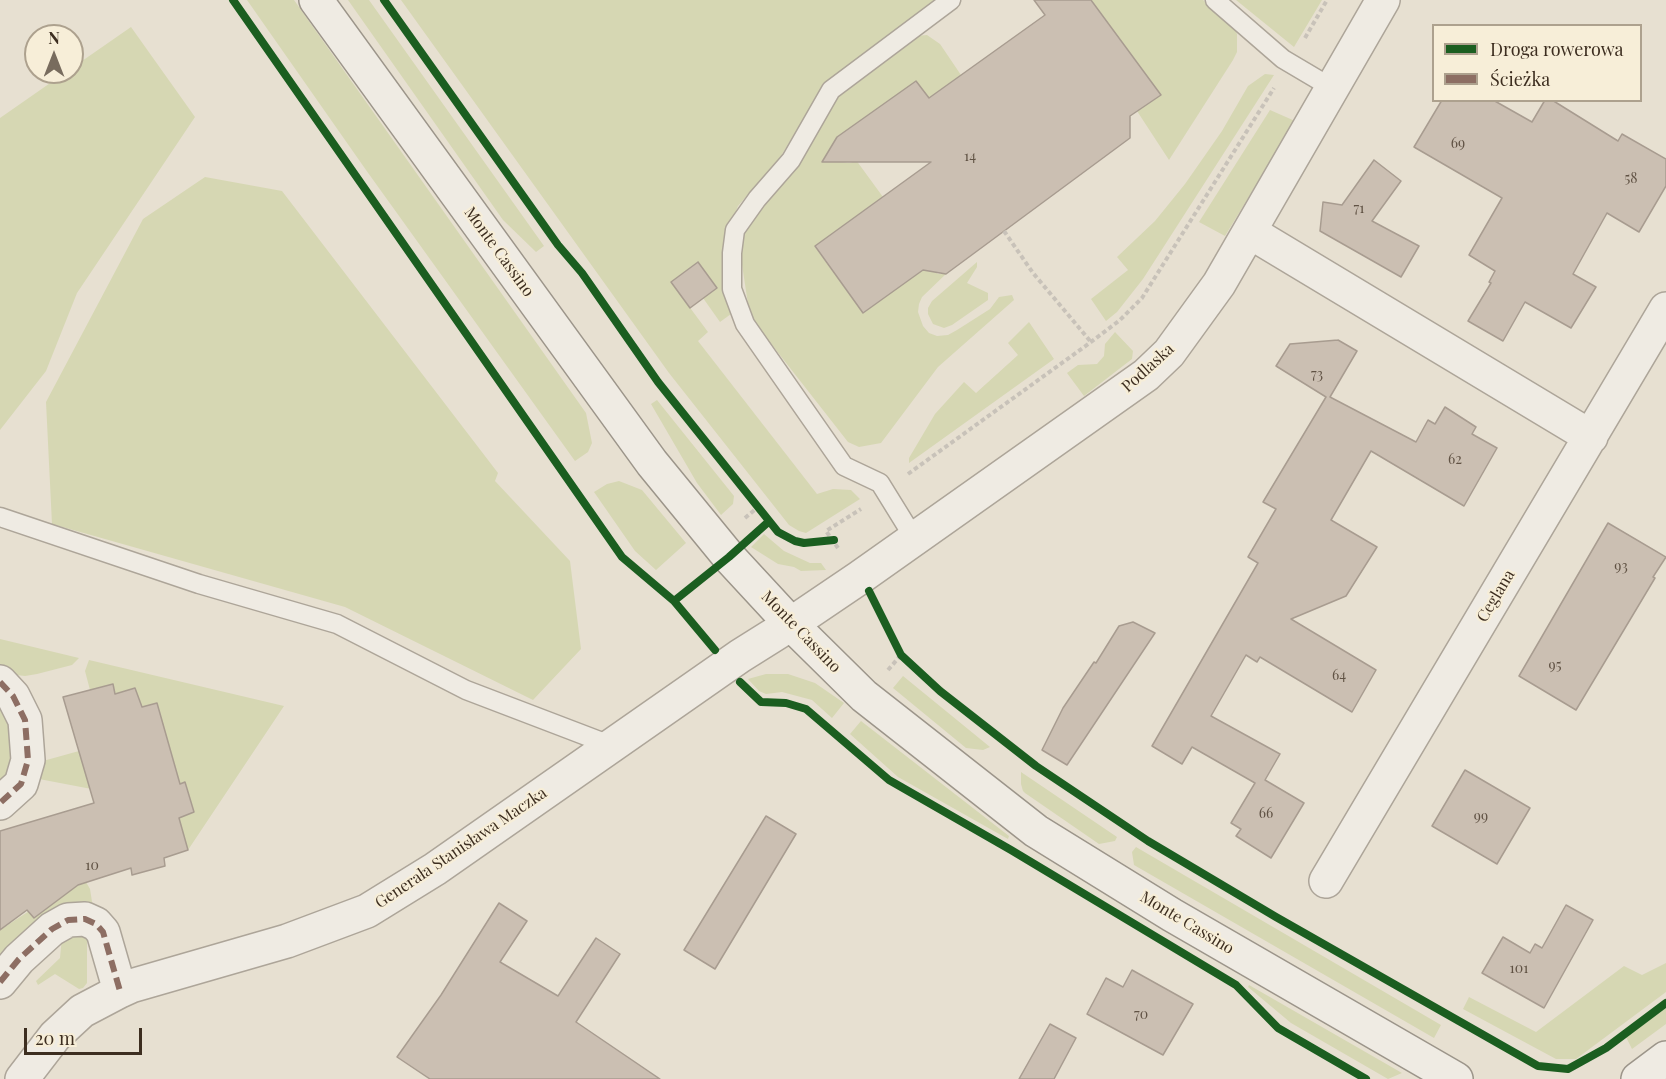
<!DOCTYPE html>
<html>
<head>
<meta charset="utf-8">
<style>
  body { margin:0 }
  #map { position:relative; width:1666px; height:1079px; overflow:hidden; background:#e7e0d1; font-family:"Playfair Display",serif }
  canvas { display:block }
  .legend { position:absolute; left:1432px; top:24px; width:210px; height:78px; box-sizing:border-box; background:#f7eed8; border:2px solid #ada18e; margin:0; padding:8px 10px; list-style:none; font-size:18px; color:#3d2e20 }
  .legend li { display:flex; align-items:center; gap:12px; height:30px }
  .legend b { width:30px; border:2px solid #ada18e }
  .north { position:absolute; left:24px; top:24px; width:60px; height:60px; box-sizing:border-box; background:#f7eed8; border:2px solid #ada18e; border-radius:50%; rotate:0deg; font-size:16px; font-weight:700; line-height:24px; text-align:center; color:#3d2e20 }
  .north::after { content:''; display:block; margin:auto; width:21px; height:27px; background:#786c5e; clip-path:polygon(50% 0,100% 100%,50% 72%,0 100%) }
  .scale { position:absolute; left:24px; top:1028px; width:118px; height:27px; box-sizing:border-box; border:3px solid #3d2e20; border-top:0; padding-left:8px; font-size:18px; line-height:21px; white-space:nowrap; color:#3d2e20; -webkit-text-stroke:4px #f7eed8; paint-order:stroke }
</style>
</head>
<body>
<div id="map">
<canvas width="1666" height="1079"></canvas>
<ul class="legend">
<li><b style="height:8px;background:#1b5e20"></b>Droga rowerowa</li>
<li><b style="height:8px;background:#8d6e63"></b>Ścieżka</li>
</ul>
<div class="north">N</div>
<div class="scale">20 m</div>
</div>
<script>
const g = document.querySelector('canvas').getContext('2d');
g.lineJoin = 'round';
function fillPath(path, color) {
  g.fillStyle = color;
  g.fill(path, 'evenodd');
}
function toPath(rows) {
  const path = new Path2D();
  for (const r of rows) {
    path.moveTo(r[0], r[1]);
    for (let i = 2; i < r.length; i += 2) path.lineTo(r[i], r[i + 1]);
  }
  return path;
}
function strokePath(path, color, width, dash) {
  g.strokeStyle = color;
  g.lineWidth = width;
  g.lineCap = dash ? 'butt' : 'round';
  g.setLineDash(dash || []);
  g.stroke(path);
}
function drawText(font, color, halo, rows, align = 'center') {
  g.font = font + ' "Playfair Display",serif';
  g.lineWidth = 4.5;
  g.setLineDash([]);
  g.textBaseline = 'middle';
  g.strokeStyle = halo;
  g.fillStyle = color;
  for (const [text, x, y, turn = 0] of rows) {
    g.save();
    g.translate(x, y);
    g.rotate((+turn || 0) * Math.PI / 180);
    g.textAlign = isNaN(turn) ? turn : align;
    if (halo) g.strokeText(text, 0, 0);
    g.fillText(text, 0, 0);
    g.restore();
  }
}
fillPath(toPath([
  [247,0,294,0,586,413,592,443,588,452,575,461,366,170],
  [348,0,369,0,544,246,536,252,503,220],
  [401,0,935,0,825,83,781,156,738,206,723,244,723,271,731,314,720,322,703,298,717,288,698,262,671,282,708,332,698,341,817,494,833,489,851,490,860,499,806,533,799,531,789,525,669,373],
  [1091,0,1203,0,1233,26,1237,34,1237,52,1233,60,1169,160,1137,111,1161,95],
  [1236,0,1322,0,1294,47],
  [131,27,195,117,77,293,46,371,0,430,0,118,66,72,72,72,72,68],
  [927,35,940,44,961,75,929,98,916,81,841,162,850,163,856,160,883,197,815,247,863,313,929,265,938,274,947,273,922,297,919,304,918,312,923,326,929,333,937,336,948,335,957,330,990,309,999,297,1012,295,1014,300,938,367,881,443,859,447,848,442,754,322,748,304,741,258,742,238,752,218,798,164,839,93,916,36],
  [1265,74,1274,75,1143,279,1117,312,1106,321,1091,299,1128,270,1117,257,1155,221,1185,184,1222,131,1248,86],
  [1270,110,1295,121,1225,236,1199,222],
  [205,177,282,191,498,473,495,481,570,561,581,649,533,700,345,607,52,524,46,402,143,219],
  [977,262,977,267,967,283,988,293,988,300,952,325,944,328,933,324,928,314,928,308,932,301],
  [1029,322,1054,359,909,463,909,458,935,414,964,382,976,393,1018,355,1008,343],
  [1115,332,1133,351,1132,359,1084,396,1067,373,1078,365,1097,364,1104,356,1105,344],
  [657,400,734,496,733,504,721,515,697,483,651,404],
  [619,481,642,490,686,543,656,570,635,551,594,492,607,484],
  [764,534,784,551,810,563,821,563,826,570,801,571,794,567,778,564,751,547],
  [0,639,79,658,72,665,37,674,25,676,8,674,0,665],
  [89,660,284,706,188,850,179,818,194,812,185,782,168,787,167,739,157,703,142,707,135,688,115,694,112,684,90,690,85,671],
  [766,674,788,674,815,683,844,703,832,718,812,700,782,692,766,694,759,691,748,679],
  [903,676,990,747,983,750,966,748,893,688],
  [0,699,8,708,14,764,0,789],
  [861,721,1009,836,1008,839,898,777,850,734],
  [79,751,102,791,39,779,43,761],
  [1021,772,1117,837,1115,841,1099,844,1025,793,1023,791,1021,784],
  [1136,847,1441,1025,1434,1038,1134,865,1132,852],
  [86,882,90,889,93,908,0,966,0,930,63,889],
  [72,932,87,937,87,983,83,988,79,989,55,974,38,985,36,981,60,958,62,937],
  [1666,963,1666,992,1576,1059,1556,1059,1463,1009,1469,997,1536,1032,1624,966,1642,975],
  [1249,985,1402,1073,1388,1079,1291,1023,1248,987],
  [1666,1008,1666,1024,1632,1049,1626,1037]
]), '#d6d7b3');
const building = toPath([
  [1034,0,1091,0,1161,95,1130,116,1130,138,946,274,923,270,863,313,815,246,931,162,822,162,837,137,916,81,929,98,1045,15,1034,0],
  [1442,100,1493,100,1532,122,1545,100,1552,100,1618,141,1622,134,1666,159,1666,186,1639,232,1607,213,1573,274,1596,287,1571,328,1525,302,1503,341,1468,321,1491,283,1489,282,1495,271,1469,255,1502,198,1414,147,1442,100],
  [1374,160,1401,181,1372,221,1419,246,1401,277,1320,231,1323,202,1342,205,1374,160],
  [698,262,717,288,690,308,671,282,698,262],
  [1338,340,1357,351,1330,397,1416,442,1428,420,1435,424,1445,407,1476,427,1472,434,1497,448,1464,506,1371,451,1331,520,1377,547,1346,596,1291,619,1376,670,1352,712,1260,657,1257,662,1246,655,1211,716,1280,754,1265,780,1304,803,1271,858,1236,836,1241,829,1231,823,1255,783,1192,747,1182,764,1152,746,1258,563,1248,557,1276,509,1263,502,1326,397,1276,366,1290,344,1338,340],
  [1608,523,1666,557,1653,577,1655,578,1576,710,1519,676,1608,523],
  [1133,622,1155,633,1067,765,1042,750,1063,708,1094,662,1096,663,1119,626,1133,622],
  [113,684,115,694,135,688,142,707,157,703,180,784,185,782,194,812,179,818,188,850,164,858,165,866,132,875,131,868,78,885,34,918,27,910,0,930,0,831,94,803,63,697,113,684],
  [1465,770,1530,808,1497,864,1432,826,1465,770],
  [766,816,796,834,715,969,684,950,766,816],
  [499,903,527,921,500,962,558,996,596,938,620,954,576,1022,660,1079,430,1079,397,1057,441,995,499,903],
  [1566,905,1593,920,1544,1008,1482,973,1503,937,1530,953,1535,944,1542,948,1566,905],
  [1132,970,1193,1004,1163,1055,1087,1014,1106,978,1123,987,1132,970],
  [1050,1024,1076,1038,1054,1079,1019,1079,1050,1024]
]);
fillPath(building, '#cbbfb2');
strokePath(building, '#a89c90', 1.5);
const service = toPath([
  [1215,0,1283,59,1332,88],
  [0,517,199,584,337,624,466,690,610,745],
  [914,538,880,483,844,466,745,324,732,289,732,253,735,230,757,199,791,160,831,90,951,0]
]);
const minor = toPath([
  [1250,232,1591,437],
  [0,682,13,696,25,720,28,760,21,784,0,803],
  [1326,881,1666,309],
  [0,982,19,959,52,929,68,920,85,919,96,924,103,932,120,991],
  [22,1079,55,1036,82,1011,120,991,131,986,287,941,367,911,435,869,740,656,791,624,859,578,1146,375,1169,353,1219,284,1383,0]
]);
const secondary = toPath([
  [316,0,652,463,729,557,791,624,864,696,1036,831,1172,915,1456,1079],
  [1638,1079,1666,1058]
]);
strokePath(service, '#ada599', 21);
strokePath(minor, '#ada599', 36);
strokePath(secondary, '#9c958a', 36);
strokePath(toPath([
  [1305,38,1327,0],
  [1004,231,1033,273,1091,342],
  [908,474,1091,342,1120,320,1142,298,1274,88],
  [745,518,758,507],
  [838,548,826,531,861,509],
  [888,670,901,655]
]), '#c8c2b9', 4, [4.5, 3]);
strokePath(service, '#efebe3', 18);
strokePath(minor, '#efebe3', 33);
strokePath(secondary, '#efebe3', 33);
strokePath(toPath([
  [0,682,13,696,25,720,28,760,21,784,0,803],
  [0,982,19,959,52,929,68,920,85,919,96,924,103,932,120,991]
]), '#8d6e63', 6, [12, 6]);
strokePath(toPath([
  [233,0,622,557,674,601,715,650],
  [384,0,558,245,582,273,658,382,778,532,795,541,804,543,834,540],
  [869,591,901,655,940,691,1036,766,1148,841,1276,917,1538,1066,1568,1069,1606,1048,1666,1003],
  [674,601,729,557,766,524],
  [740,682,761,702,786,703,806,709,889,780,1011,850,1236,985,1278,1028,1366,1079]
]), '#1b5e20', 8);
drawText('14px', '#605244', null, [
  ["69",1458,144],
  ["14",970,157],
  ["58",1631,179],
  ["71",1359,209],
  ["73",1317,375],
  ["62",1455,460],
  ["93",1621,567],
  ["95",1555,666],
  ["64",1339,676],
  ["66",1266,814],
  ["99",1481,817],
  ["10",92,866],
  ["101",1519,969],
  ["70",1141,1015]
]);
drawText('16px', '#3d2e20', '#f7eed8', [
  ["Monte Cassino",499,252,54],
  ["Podlaska",1148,368,-42],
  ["Ceglana",1496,596,-59],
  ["Monte Cassino",801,632,46],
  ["Generała Stanisława Maczka",461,848,-34],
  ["Monte Cassino",1187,923,31]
]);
</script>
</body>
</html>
